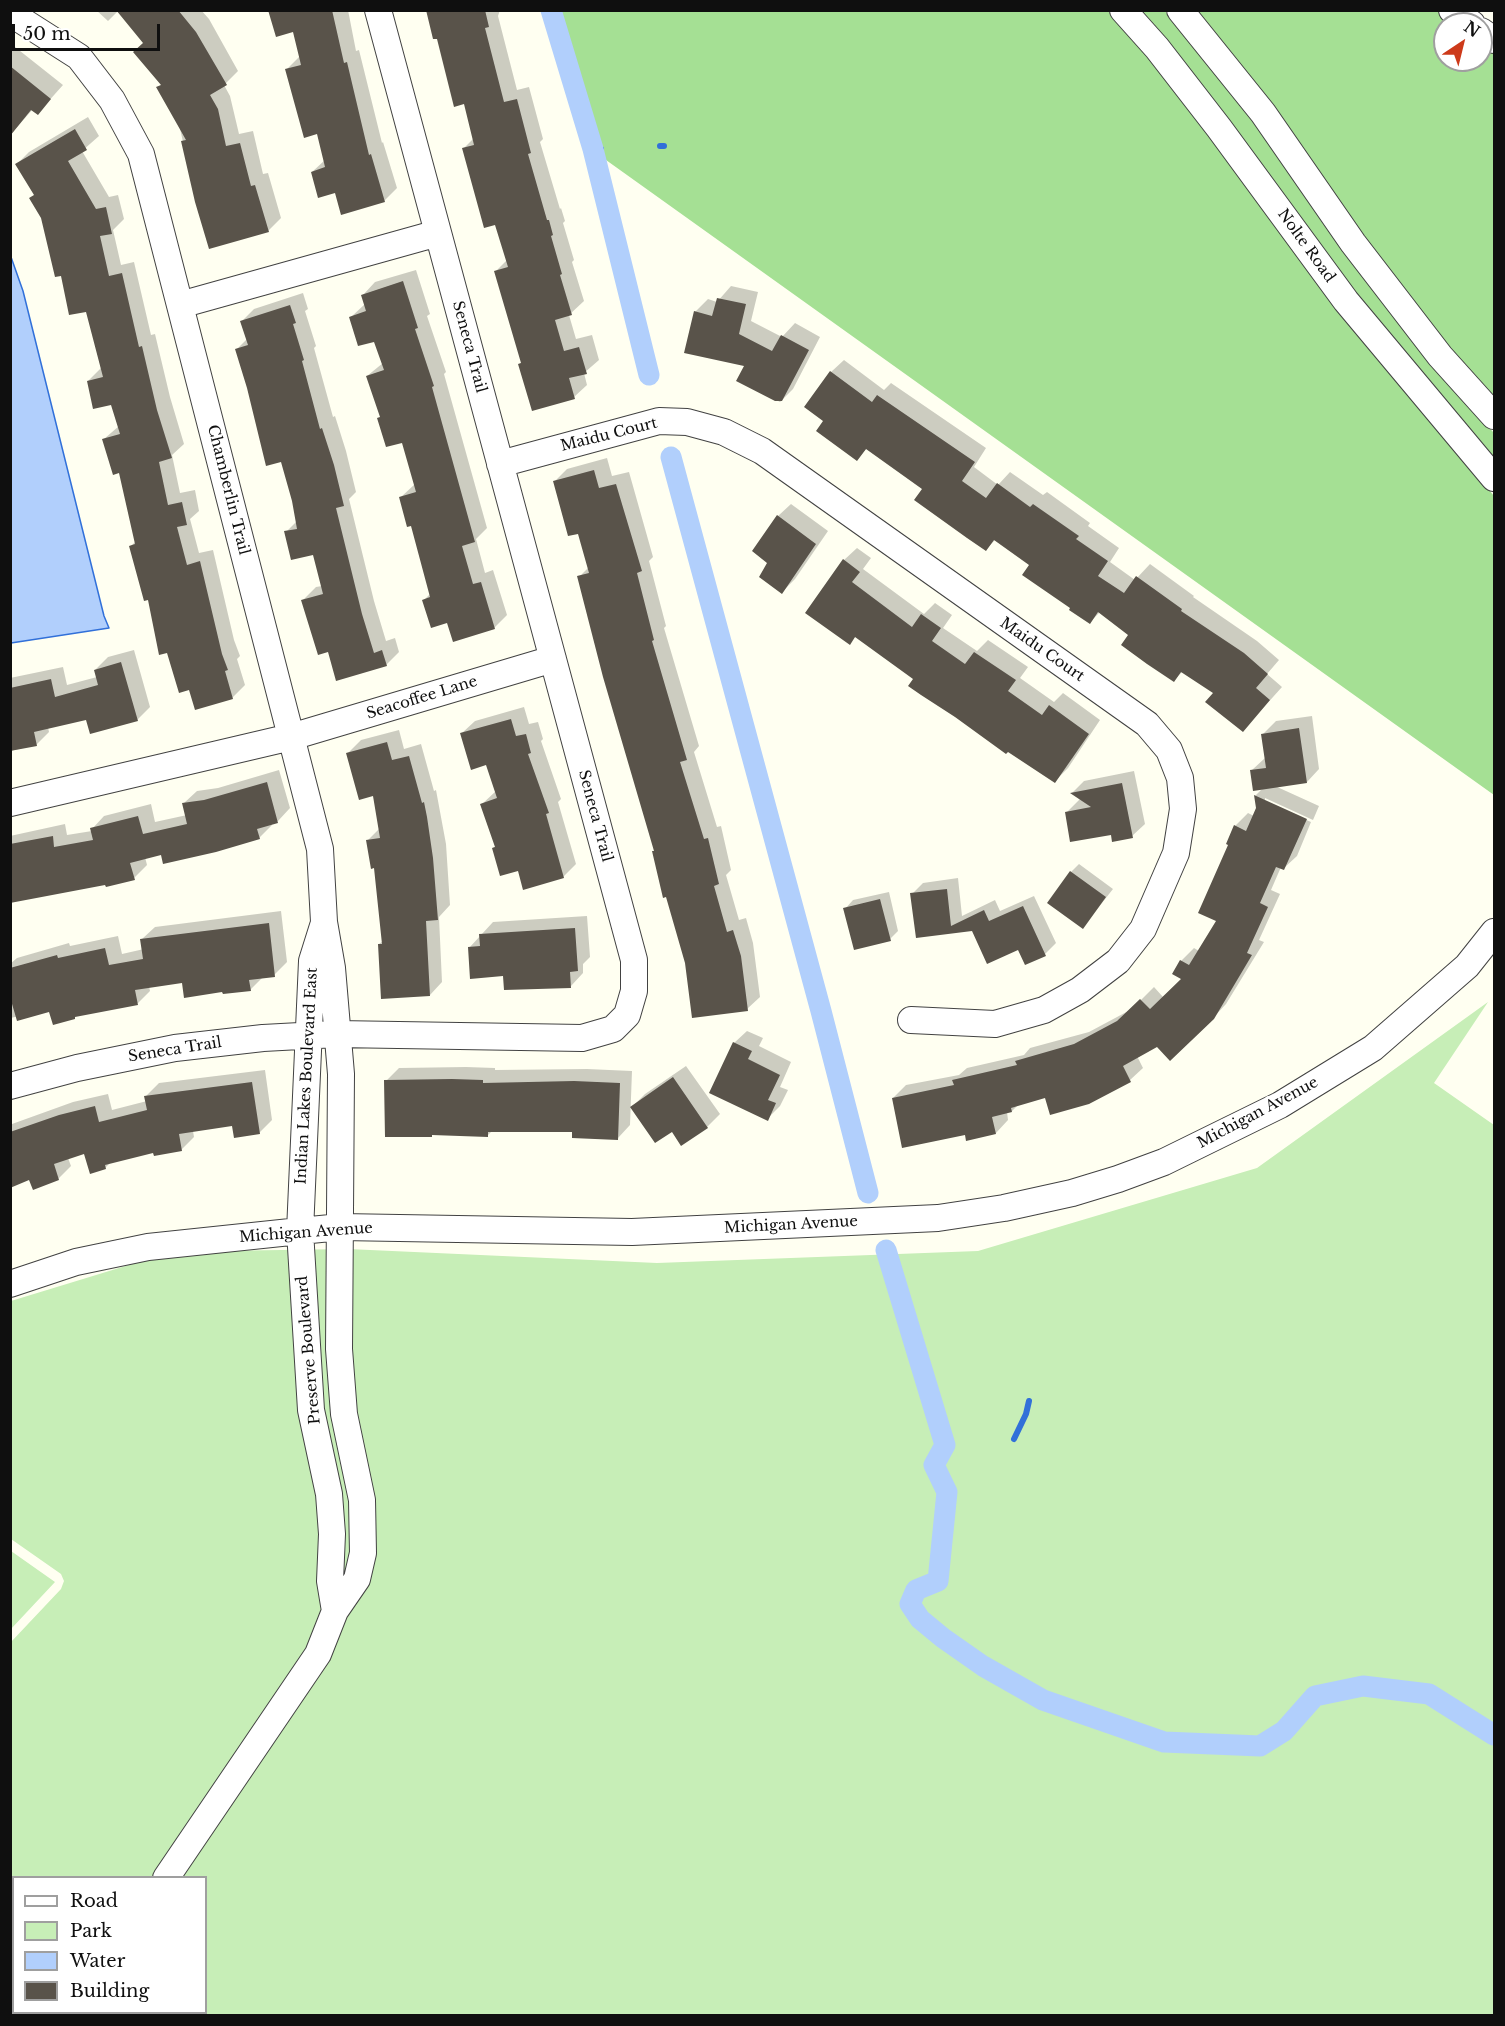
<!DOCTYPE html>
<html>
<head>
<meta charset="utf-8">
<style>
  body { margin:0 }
  #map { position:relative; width:1505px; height:2026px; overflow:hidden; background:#fffff1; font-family:"Libre Baskerville",serif }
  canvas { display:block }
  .frame { position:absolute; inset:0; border:12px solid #0f0f0f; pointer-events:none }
  .legend { position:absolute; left:12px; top:1876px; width:195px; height:138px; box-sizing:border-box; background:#fff; border:2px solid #9f9f9f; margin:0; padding:8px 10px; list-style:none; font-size:18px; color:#0f0f0f }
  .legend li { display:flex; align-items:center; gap:12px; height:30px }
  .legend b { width:30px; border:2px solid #9f9f9f }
  .north { position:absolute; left:1433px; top:12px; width:60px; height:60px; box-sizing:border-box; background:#fff; border:2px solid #9f9f9f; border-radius:50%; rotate:35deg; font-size:16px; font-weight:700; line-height:24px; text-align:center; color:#0f0f0f }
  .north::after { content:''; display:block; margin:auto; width:21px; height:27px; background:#cd3a1a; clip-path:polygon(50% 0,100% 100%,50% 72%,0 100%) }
  .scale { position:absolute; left:12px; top:24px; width:148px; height:27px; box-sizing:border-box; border:3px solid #0f0f0f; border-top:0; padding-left:8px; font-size:18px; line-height:21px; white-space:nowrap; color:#0f0f0f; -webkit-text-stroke:4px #fff; paint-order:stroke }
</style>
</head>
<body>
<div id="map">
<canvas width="1505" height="2026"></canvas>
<div class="frame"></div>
<ul class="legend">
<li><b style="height:8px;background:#fff"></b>Road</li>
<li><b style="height:16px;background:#c7eeb7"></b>Park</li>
<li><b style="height:16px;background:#b1cffc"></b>Water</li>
<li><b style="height:16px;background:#59534a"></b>Building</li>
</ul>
<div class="north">N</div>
<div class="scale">50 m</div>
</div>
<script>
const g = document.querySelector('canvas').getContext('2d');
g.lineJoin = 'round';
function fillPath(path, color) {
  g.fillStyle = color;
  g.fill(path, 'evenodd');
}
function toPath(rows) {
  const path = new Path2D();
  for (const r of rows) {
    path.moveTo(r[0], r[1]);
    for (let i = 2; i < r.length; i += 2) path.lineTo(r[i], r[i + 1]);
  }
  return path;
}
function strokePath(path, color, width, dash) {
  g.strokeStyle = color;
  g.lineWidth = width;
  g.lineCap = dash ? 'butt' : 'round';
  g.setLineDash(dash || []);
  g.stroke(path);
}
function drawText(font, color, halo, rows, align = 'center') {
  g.font = font + ' "Libre Baskerville",serif';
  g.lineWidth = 6;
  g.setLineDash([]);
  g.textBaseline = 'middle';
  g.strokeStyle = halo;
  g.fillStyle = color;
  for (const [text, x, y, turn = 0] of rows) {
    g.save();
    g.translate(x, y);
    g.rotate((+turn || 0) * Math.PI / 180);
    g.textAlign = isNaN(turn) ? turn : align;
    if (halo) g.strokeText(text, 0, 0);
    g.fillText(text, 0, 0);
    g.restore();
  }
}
fillPath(toPath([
  [1488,1002,1434,1083,1494,1125,1494,2015,11,2015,10,1958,13,1954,14,2012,206,2012,206,1878,14,1878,13,1926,11,1924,11,1642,61,1589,64,1581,61,1574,11,1539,11,1301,155,1257,215,1251,348,1249,657,1263,978,1251,1257,1168],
  [11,1551,55,1582,11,1629]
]), '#c7eeb7');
fillPath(toPath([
  [553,11,1108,11,1149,56,1210,135,1337,308,1494,496,1494,795,599,155],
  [1139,11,1165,11,1255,120,1432,365,1494,433,1494,460,1355,293],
  [1194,11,1445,11,1465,24,1445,24,1445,60,1481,60,1481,35,1494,47,1494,399,1448,348]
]), '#a5e094');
const water = toPath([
  [11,257,23,291,104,616,109,628,11,643,11,257]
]);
fillPath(water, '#b1cffc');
strokePath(water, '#3170d9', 1.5);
fillPath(toPath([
  [96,10,201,10,209,19,238,71,224,85,230,96,239,134,253,131,263,174,268,173,281,218,268,231,196,201,179,124,158,88,162,84,144,42,118,11,108,21],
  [269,10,348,10,356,51,359,50,382,143,383,142,397,188,384,201,336,192,312,172,325,160,318,133,287,69,300,56,294,30],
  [428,10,500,10,498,16,517,90,529,87,543,139,540,142,560,209,561,208,565,221,563,223,574,260,572,262,584,301,569,315,576,339,592,335,599,360,584,373,587,385,574,397,520,364,522,362,496,271,507,260,496,223,463,149,474,138,465,102],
  [10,43,63,85,38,113,33,109,10,135],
  [88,117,99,136,82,151,109,197,118,195,124,219,113,230,121,265,134,262,151,335,155,334,170,397,184,444,172,455,180,493,195,490,199,511,190,519,199,553,213,550,234,640,240,656,237,659,245,685,232,698,190,688,149,598,131,546,136,541,120,471,104,439,119,426,112,403,88,381,101,368,87,310,62,274,35,194,17,164,29,152],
  [416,270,430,314,427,316,446,372,444,374,487,528,476,539,485,573,493,570,507,615,494,628,448,621,424,600,431,593,412,524,401,497,415,484,403,441,381,416,367,376,383,363,375,340,351,317,365,304,363,295,375,282],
  [731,286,758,292,751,321,782,337,795,323,820,337,793,389,780,402,738,380,746,365,695,312,708,299,717,302],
  [303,293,308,309,305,311,316,346,314,348,333,417,335,416,346,451,356,492,349,499,374,601,386,641,395,638,399,652,386,665,329,650,303,600,316,587,322,586,314,553,286,532,297,521,294,501,282,460,237,349,247,339,242,321,254,309],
  [844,360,884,390,891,383,986,448,974,467,998,485,1010,472,1043,495,1047,492,1090,523,1088,526,1119,548,1110,562,1135,580,1150,564,1194,596,1193,597,1257,641,1279,660,1267,674,1282,687,1255,717,1183,671,1174,680,1131,635,1100,612,1090,622,1031,565,996,539,986,549,924,488,867,448,857,459,825,421,831,372],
  [607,458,612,476,629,472,653,557,649,561,666,626,664,628,699,746,694,752,717,827,721,826,731,870,726,875,739,920,746,918,753,943,760,997,747,1009,687,963,579,577,589,567,579,532,554,482,567,469],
  [791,504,828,531,795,579,782,592,769,562,778,516],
  [857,548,871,558,863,569,924,614,935,603,952,615,943,628,977,651,988,640,1028,667,1020,678,1054,702,1063,693,1100,720,1068,768,1055,781,856,636,850,643,844,560],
  [134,650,150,707,137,720,87,719,48,727,49,732,36,745,10,751,10,678,63,667,67,685,97,677,95,670,108,657],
  [524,707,529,724,538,722,543,739,541,741,561,799,558,802,576,864,563,877,519,869,493,848,496,846,481,805,496,791,487,764,462,733,475,721],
  [1312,716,1319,769,1307,782,1275,786,1319,806,1313,820,1265,798,1265,802,1311,822,1297,856,1284,868,1281,867,1271,890,1280,894,1259,940,1264,942,1226,1004,1213,1018,1137,1056,1143,1068,1130,1080,1088,1103,1046,1097,1018,1105,1012,1111,1007,1112,1008,1120,996,1133,966,1134,893,1098,906,1085,959,1075,967,1068,1024,1055,1030,1048,1089,1032,1132,1009,1154,987,1163,997,1183,979,1181,961,1194,948,1199,951,1218,920,1230,845,1235,826,1248,813,1254,816,1257,809,1255,796,1263,788,1252,770,1265,758,1263,734,1276,721],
  [399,730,404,749,421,744,434,791,436,790,446,844,450,905,439,917,442,982,430,995,379,944,383,941,376,867,367,841,380,828,374,795,348,753,361,740],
  [279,770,290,808,278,821,271,823,272,825,259,838,162,853,145,857,147,865,134,878,10,902,10,836,65,824,67,835,92,831,92,829,104,816,151,804,155,822,187,815,184,803,197,791,218,788],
  [1134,771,1145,824,1132,836,1112,833,1066,813,1081,798,1072,793,1084,781],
  [1079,864,1113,889,1083,927,1071,872],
  [958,878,962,916,995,900,1000,911,1034,896,1056,943,1045,954,1019,948,973,930,917,936,912,894,923,883],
  [889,892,898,931,890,939,845,909,853,900],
  [281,911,287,962,274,975,263,977,250,990,224,990,183,981,149,986,150,991,138,1003,51,1010,10,1018,10,964,17,958,69,943,70,946,118,936,122,954,144,949,142,939,155,927],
  [587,916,590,957,583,964,583,973,571,986,505,974,469,948,493,922],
  [747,1031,763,1038,759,1046,791,1062,780,1087,788,1090,780,1106,767,1119,734,1043],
  [686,1066,720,1114,707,1127,682,1144,672,1130,632,1107,645,1094],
  [466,1067,495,1068,495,1070,587,1069,632,1071,630,1125,618,1138,573,1130,493,1130,487,1136,386,1081,399,1068],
  [265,1070,272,1120,259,1133,233,1124,193,1131,194,1137,181,1150,154,1151,111,1162,105,1168,85,1152,68,1158,71,1166,58,1179,30,1178,10,1186,10,1122,12,1124,73,1102,108,1094,112,1110,147,1101,146,1096,159,1083]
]), '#0003');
strokePath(toPath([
  [660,146,664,146],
  [593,149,601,149],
  [777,848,783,848],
  [1014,1439,1026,1414,1029,1401]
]), '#3170d9', 6);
strokePath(toPath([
  [551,10,593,149,649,375],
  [671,457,821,1011,868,1193],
  [886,1250,945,1445,934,1465,947,1492,938,1581,916,1590,910,1604,920,1619,943,1638,983,1666,1043,1700,1164,1742,1260,1746,1284,1731,1315,1696,1363,1686,1429,1694,1494,1735]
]), '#b1cffc', 21);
fillPath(toPath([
  [116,10,178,10,196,32,227,85,210,95,218,109,226,146,240,143,251,186,255,185,269,232,209,249,195,202,181,141,186,140,156,87,161,85,133,52,143,43],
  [268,10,332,10,344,63,347,62,369,155,371,154,385,202,341,215,335,193,318,198,311,172,325,167,317,134,304,138,285,69,301,65,293,32,276,37],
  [426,10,485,10,489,27,485,28,504,102,517,99,531,153,528,154,547,220,549,220,553,235,551,236,562,274,560,275,572,315,555,320,564,351,579,347,587,374,569,378,575,399,532,411,518,364,521,363,494,271,508,267,495,225,484,228,462,148,474,145,464,104,454,107,437,39,433,39],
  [10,66,51,99,38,115,31,110,10,136],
  [75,129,87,150,68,161,96,209,106,207,112,234,100,236,109,276,122,273,139,347,142,346,157,410,172,458,159,462,168,505,182,502,187,525,177,527,187,565,200,561,222,654,228,670,225,671,233,699,195,710,189,690,179,693,167,653,159,655,148,600,144,601,129,546,135,544,119,473,113,475,102,439,120,434,111,405,93,409,87,381,103,377,86,312,69,315,61,276,55,277,41,218,29,198,34,195,15,164],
  [403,281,418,328,415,329,434,386,432,387,475,542,462,546,473,584,481,582,495,629,453,642,447,623,431,628,422,600,430,597,411,526,407,527,399,497,416,492,402,443,386,447,377,418,380,417,366,376,384,370,374,342,358,346,349,317,366,311,361,295],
  [717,298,746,304,739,334,772,351,781,335,809,350,782,401,775,401,736,381,744,366,684,353,694,311,712,316],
  [290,305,296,323,293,324,304,360,302,361,320,429,322,428,334,465,344,506,336,508,362,614,374,653,382,650,387,666,336,681,328,652,318,655,301,600,323,594,313,555,291,560,284,531,297,529,292,501,281,462,266,466,247,388,235,349,248,345,240,321],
  [830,371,872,402,877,395,975,462,962,481,986,498,997,483,1030,507,1033,504,1079,536,1076,539,1108,561,1098,576,1124,593,1136,576,1182,609,1181,611,1244,653,1268,674,1256,688,1270,700,1243,732,1205,702,1213,693,1181,672,1174,682,1147,664,1121,645,1128,635,1098,612,1090,624,1069,610,1070,608,1022,575,1029,565,994,540,986,551,967,538,914,500,922,489,866,449,857,461,816,431,823,421,804,407],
  [594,470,599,488,616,484,642,571,637,573,654,640,652,641,687,760,680,762,704,839,708,838,719,884,714,886,727,932,733,930,741,956,748,1011,692,1018,685,963,666,897,663,898,652,851,654,851,603,677,577,576,589,573,578,534,568,536,553,481],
  [777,515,816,544,782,594,759,577,767,563,752,551],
  [843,559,860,572,852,582,912,627,921,614,941,628,932,641,965,664,974,652,1016,680,1008,691,1042,715,1049,705,1089,734,1055,783,1008,752,1006,754,955,717,921,695,908,686,913,679,855,637,850,645,805,613],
  [121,662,138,721,90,734,86,720,34,732,37,746,10,751,10,688,51,679,55,697,98,685,94,670],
  [511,719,516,736,526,734,531,753,528,754,549,813,546,814,564,878,523,890,518,871,500,876,492,848,495,847,480,804,497,798,486,765,471,770,460,733],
  [1299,728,1307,783,1253,791,1250,770,1266,768,1261,734],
  [387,742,392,760,409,756,422,803,424,802,427,817,433,858,438,920,426,921,430,996,381,999,378,944,382,944,374,868,371,869,366,840,380,838,373,796,359,800,346,753],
  [267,782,278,823,257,829,260,839,216,852,163,864,161,855,130,863,135,880,106,887,105,885,10,903,10,844,53,836,54,847,93,840,90,828,138,816,143,834,187,824,182,803,204,800],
  [1122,783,1133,838,1112,842,1111,835,1070,842,1065,812,1091,807,1070,793],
  [1254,795,1307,819,1284,870,1276,867,1260,903,1268,907,1247,953,1252,955,1214,1019,1170,1061,1157,1047,1123,1066,1131,1082,1089,1104,1050,1115,1045,1098,1011,1108,1012,1112,992,1117,996,1134,966,1141,965,1135,902,1148,892,1098,954,1085,952,1080,1017,1065,1015,1061,1074,1044,1117,1021,1140,999,1150,1009,1181,979,1172,974,1180,960,1189,965,1216,921,1198,913,1228,845,1226,844,1234,825,1246,831,1256,808],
  [1070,871,1106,897,1083,929,1047,903],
  [947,889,951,926,984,910,989,921,1023,906,1046,956,1025,965,1018,950,987,964,972,931,916,938,910,893],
  [880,899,891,941,854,950,843,908],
  [269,923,275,977,249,980,251,991,223,994,222,992,184,998,182,983,135,990,138,1005,75,1017,75,1019,53,1025,49,1012,17,1021,10,997,10,968,57,955,58,958,105,948,109,965,143,959,140,939],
  [575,928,578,971,570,972,571,988,504,990,503,976,470,979,468,947,480,946,479,934],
  [733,1042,752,1051,748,1059,780,1075,768,1100,776,1103,768,1121,709,1093],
  [673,1077,708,1128,681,1146,672,1132,655,1143,630,1107],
  [452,1079,483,1080,483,1083,574,1081,620,1083,618,1140,572,1138,572,1132,488,1132,488,1137,432,1135,432,1137,385,1137,384,1080],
  [252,1082,260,1134,234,1138,232,1126,179,1134,182,1151,154,1156,153,1153,105,1165,106,1169,90,1174,84,1154,54,1164,59,1180,33,1190,29,1180,10,1188,10,1132,59,1115,95,1106,99,1122,147,1110,144,1096]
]), '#59534a');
const minor = toPath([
  [1123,10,1157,48,1219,128,1346,301,1494,478],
  [1180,10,1263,113,1353,243,1440,356,1494,416],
  [1452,10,1472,24],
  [10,13,79,57,112,100,141,154,320,849,324,922,332,968,341,1074,339,1349,344,1414,362,1500,363,1553,357,1579,335,1611,318,1654,166,1878],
  [1481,31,1494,40],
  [180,305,438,233],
  [500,464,659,421,687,422,724,432,762,451,1147,724,1169,750,1180,778,1183,809,1176,853,1143,929,1118,961,1080,990,1044,1010,995,1024,911,1020],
  [10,803,291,737,553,659],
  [323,926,312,961,300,1231,311,1410,329,1494,332,1534,330,1581,335,1611],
  [10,1086,77,1068,175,1048,263,1038,337,1034,582,1038,613,1029,627,1015,634,991,634,960,378,10],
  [10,1284,76,1262,148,1247,300,1231,341,1227,632,1232,938,1218,1004,1208,1072,1193,1118,1179,1164,1162,1280,1105,1373,1048,1467,966,1494,932],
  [73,2016,75,2012]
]);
strokePath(minor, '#424242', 28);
strokePath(minor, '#fff', 26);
drawText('15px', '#0f0f0f', '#fff', [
  ["Nolte Road",1306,246,54],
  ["Seneca Trail",469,347,75],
  ["Maidu Court",609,435,-14],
  ["Chamberlin Trail",228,490,76],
  ["Maidu Court",1042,650,35],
  ["Seacoffee Lane",422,698,-17],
  ["Seneca Trail",595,816,75],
  ["Seneca Trail",175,1050,-9],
  ["Indian Lakes Boulevard East",307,1076,-87],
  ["Michigan Avenue",1258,1113,-28],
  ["Michigan Avenue",791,1225,-3],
  ["Michigan Avenue",306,1233,-4],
  ["Preserve Boulevard",309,1350,-95]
]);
</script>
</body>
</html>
